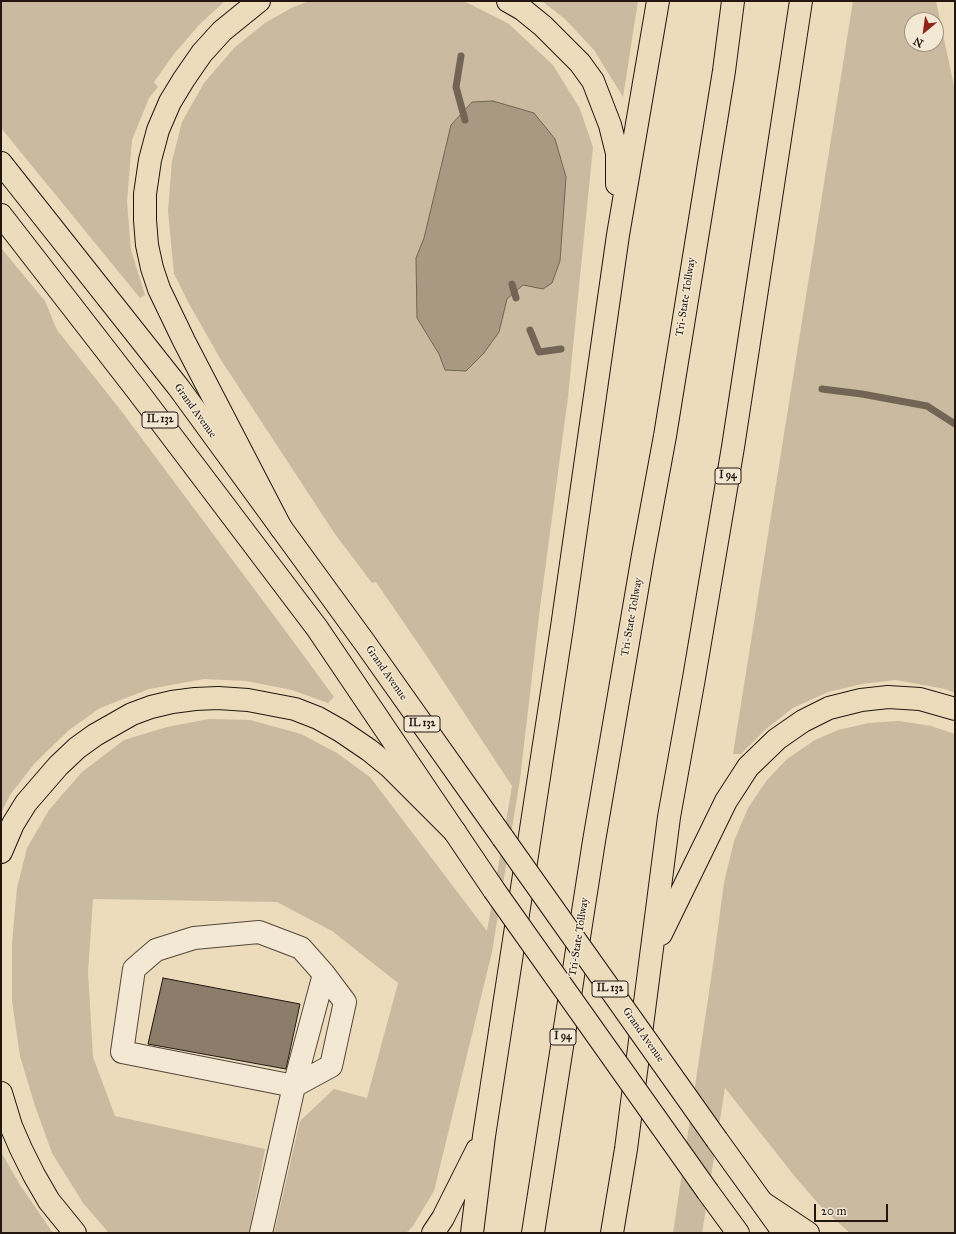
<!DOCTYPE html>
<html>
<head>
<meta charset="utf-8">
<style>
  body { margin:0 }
  #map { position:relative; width:956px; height:1234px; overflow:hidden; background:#ecdcbc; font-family:"IM FELL Great Primer",serif }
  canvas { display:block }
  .frame { position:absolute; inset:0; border:2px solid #231611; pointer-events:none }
  .north { position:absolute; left:904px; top:12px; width:40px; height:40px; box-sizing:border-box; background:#f3e8d3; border:1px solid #a09485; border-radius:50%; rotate:209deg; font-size:11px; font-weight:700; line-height:16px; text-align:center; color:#231611 }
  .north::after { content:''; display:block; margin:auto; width:14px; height:18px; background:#8f2418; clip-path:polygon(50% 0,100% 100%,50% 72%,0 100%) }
  .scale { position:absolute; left:814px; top:1204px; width:74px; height:18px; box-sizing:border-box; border:2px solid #231611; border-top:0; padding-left:5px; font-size:12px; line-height:14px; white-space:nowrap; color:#231611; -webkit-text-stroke:3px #f3e8d3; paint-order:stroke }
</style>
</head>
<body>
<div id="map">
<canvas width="956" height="1234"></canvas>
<div class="frame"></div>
<div class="north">N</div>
<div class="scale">20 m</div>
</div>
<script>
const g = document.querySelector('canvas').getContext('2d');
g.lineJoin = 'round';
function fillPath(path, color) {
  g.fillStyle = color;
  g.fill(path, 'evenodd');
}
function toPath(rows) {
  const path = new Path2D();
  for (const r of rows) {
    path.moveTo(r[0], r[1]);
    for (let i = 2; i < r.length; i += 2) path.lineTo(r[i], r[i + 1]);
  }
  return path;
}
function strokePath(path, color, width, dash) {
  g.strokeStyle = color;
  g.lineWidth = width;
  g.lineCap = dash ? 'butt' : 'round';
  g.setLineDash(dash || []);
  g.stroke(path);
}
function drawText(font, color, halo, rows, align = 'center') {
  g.font = font + ' "IM FELL Great Primer",serif';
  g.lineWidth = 3;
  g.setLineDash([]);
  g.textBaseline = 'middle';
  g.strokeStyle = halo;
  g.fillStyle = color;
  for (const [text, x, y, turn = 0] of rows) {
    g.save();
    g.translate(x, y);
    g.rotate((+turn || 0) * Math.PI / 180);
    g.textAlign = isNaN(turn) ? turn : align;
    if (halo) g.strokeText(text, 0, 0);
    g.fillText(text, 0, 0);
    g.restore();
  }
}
fillPath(toPath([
  [1,1,225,1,199,25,174,54,154,82,158,87,149,98,132,140,127,202,131,250,145,295,140,298,1,128],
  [310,1,463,1,470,4,509,24,553,65,580,109,593,147,568,397,540,608,520,779,492,952,434,1191,413,1226,406,1233,274,1233,300,1121,334,1089,367,1098,398,983,332,931,277,902,93,899,88,972,93,1057,115,1116,265,1149,249,1233,109,1233,83,1203,52,1153,35,1106,20,1056,12,1001,12,943,17,888,27,848,49,810,82,772,124,740,167,727,209,719,250,720,301,734,337,753,370,777,487,931,512,786,426,655,376,582,372,583,335,534,221,360,188,302,174,274,168,211,172,161,182,122,204,83,234,48,265,23,293,7],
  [542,1,638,1,623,97,594,50,565,19],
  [853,1,936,1,955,91,955,693,945,689,896,680,862,684,828,692,793,708,766,729,741,754,733,754],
  [912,20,936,20,936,44,912,44],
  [1,248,45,301,57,330,119,408,287,633,334,697,328,703,292,690,246,681,204,679,149,689,100,708,69,730,34,764,10,795,1,813],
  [899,721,931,726,955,734,955,1233,850,1233,823,1209,796,1178,725,1088,702,1233,673,1233,711,979,724,883,734,841,748,808,767,780,787,759,815,740,838,730,869,723],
  [1,1152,20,1185,53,1233,1,1233]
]), '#caba9f');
const water = toPath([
  [493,101,534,113,555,139,566,177,560,261,552,283,543,289,523,285,507,299,499,332,484,353,466,371,445,370,439,354,417,318,416,258,424,238,451,125,472,102,493,101]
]);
fillPath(water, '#a89982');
strokePath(water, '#736555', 1);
strokePath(toPath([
  [461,56,456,87,465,120],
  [512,284,516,298],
  [530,330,539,352,561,349],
  [822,389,862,394,927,406,955,424]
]), '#736555', 7);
const building = toPath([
  [163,978,300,1004,286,1069,148,1044,163,978]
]);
fillPath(building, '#8c7d6a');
strokePath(building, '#231611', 1);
const minor = toPath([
  [261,1233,294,1086,324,974,301,948,259,932,194,938,156,950,134,969,122,1052,294,1086,331,1066,345,1002,324,974]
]);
const major = toPath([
  [1,163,179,388,365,643,503,838],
  [1,215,136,389,317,628,494,890],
  [717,1140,784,1233],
  [708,1192,738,1233]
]);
const highway = toPath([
  [259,1,222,31,202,53,184,79,170,102,158,130,150,160,145,194,145,220,147,245,152,268,159,289,184,341,281,528],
  [508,1,522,9,543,26,580,63,593,81,610,125,617,153,617,184],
  [1,852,13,824,26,803,58,766,77,748,95,735,132,714,151,707,172,702,195,699,218,698,248,700,295,709,318,718,341,731,369,750,390,767,455,832],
  [661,934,726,801,748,767,777,739,803,721,829,708,861,700,888,697,920,699,955,709],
  [1,1093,11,1126,21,1149,34,1175,49,1201,75,1233],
  [763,1203,808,1233],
  [433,1233,443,1218,477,1150],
  [472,1233,484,1136,562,627,618,235,658,1],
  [533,1233,594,841,643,555,665,436,724,71,733,1],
  [612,1233,626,1149,669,817,694,678,733,447,801,1]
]);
strokePath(minor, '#55483c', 24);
strokePath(major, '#231611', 24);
strokePath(highway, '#231611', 24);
strokePath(minor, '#f3e8d3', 22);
strokePath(major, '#ecdcbc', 22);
strokePath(highway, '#ecdcbc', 22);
const majorBridge = toPath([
  [503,838,717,1140],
  [494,890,708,1192]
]);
strokePath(majorBridge, '#231611', 24, []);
strokePath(majorBridge, '#ecdcbc', 22);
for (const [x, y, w] of [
  [160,420,36],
  [728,476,26],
  [422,724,36],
  [610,989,36],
  [563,1037,26]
]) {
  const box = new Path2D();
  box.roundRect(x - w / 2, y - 8, w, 16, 3);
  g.fillStyle = '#f3e8d3';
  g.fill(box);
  strokePath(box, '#231611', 1);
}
drawText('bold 10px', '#231611', null, [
  ["IL 132",160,420],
  ["I 94",728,476],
  ["IL 132",422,724],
  ["IL 132",610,989],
  ["I 94",563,1037]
]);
drawText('11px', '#231611', '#f3e8d3', [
  ["Tri-State Tollway",686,297,-81],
  ["Grand Avenue",195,411,54],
  ["Tri-State Tollway",632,617,-80],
  ["Grand Avenue",386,673,55],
  ["Tri-State Tollway",579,937,-81],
  ["Grand Avenue",643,1035,55]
]);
</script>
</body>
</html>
